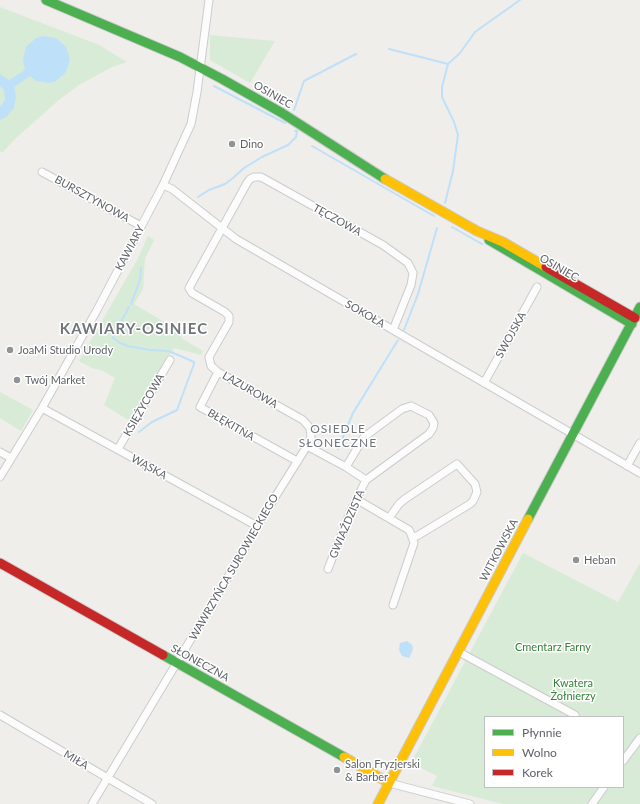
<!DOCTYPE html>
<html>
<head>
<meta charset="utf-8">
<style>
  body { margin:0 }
  #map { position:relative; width:640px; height:804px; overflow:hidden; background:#efeeea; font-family:Lato,sans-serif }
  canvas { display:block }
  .legend { position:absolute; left:484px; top:716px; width:140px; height:72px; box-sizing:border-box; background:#fff; border:1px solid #bfc1c3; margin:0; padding:5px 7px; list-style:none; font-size:12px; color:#5f6368 }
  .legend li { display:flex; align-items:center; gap:8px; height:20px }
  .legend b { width:20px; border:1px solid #bfc1c3 }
</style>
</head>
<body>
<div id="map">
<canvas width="640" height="804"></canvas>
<ul class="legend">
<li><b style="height:5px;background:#4caf50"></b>Płynnie</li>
<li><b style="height:5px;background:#ffc107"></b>Wolno</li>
<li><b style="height:5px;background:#c62828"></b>Korek</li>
</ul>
</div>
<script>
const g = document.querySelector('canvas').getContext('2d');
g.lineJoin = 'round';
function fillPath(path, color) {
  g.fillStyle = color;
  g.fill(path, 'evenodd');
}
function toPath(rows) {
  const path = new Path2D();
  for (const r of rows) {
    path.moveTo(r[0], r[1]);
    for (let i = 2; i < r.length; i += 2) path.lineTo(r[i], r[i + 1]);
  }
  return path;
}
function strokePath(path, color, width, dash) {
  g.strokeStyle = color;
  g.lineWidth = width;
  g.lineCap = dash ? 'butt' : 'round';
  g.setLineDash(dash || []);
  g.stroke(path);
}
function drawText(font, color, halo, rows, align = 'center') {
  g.font = font + ' Lato,sans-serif';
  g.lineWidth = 3;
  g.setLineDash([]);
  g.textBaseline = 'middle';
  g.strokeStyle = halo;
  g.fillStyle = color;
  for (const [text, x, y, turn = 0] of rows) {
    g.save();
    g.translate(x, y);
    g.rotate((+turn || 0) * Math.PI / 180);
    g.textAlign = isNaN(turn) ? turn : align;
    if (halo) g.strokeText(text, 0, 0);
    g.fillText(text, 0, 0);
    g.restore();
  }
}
fillPath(toPath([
  [0,7,99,45,127,62,112,67,79,85,60,99,16,138,2,153,0,151],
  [210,35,275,41,250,83,210,60],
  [148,236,154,240,145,259,143,289,134,304,183,333,181,338,203,351,201,355,174,348,130,421,104,405,115,378,103,371,92,368,79,361,137,260],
  [0,392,33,410,21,431,0,418],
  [523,553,618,602,640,563,640,804,503,804,432,786,437,776,411,763],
  [485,717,623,717,623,787,485,787]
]), '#d8ebd6');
fillPath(toPath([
  [43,36,56,38,66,47,70,59,66,72,56,81,50,83,36,81,30,76,14,87,16,97,14,108,6,117,0,120,0,107,4,102,5,98,4,90,0,86,0,74,9,80,25,70,23,59,26,47,36,38],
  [407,641,412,645,413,648,412,652,409,658,402,656,399,650,400,643]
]), '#bfe0f9');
strokePath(toPath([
  [389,49,448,64,460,53,475,32,520,0],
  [214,86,285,123],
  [294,110,304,81,356,54],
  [312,146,434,216],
  [198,197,209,190,225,184,233,178,244,168,262,157,288,145,296,137,297,131,295,131],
  [445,203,453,171,458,135,454,122,442,97,442,87,448,64],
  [452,227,482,244],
  [131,304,140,280,141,268],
  [129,307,115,333,113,338,120,343,128,346,150,350,168,351,176,354,194,362,194,364,177,410,152,422,139,432],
  [404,330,418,294,437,228],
  [338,449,353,413,398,340]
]), '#bfe0f9', 2);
const street = toPath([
  [42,172,141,226],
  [163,185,172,189,236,239,640,473],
  [218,372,200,407,297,461],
  [484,383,537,287],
  [42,408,257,526],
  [307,446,346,467,366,480,351,510,328,569],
  [118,449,170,360],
  [0,452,11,458],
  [627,466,640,443],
  [346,467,364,437,402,409,411,406,429,415,434,423,433,428,429,434,366,480],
  [0,477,42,408,97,310,163,185,191,124,197,92,209,0],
  [356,499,409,530,411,534,414,543,393,605],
  [389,518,399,504,405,499,457,464,475,484,477,492,473,501,470,504,417,536,412,537],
  [459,652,575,715],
  [0,715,152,804],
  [623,761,640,738],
  [389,783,470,804],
  [92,804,224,584,257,526,307,446,311,437,310,428,303,420,218,372,211,366,209,357,229,322,229,316,225,312,192,293,189,288,247,183,250,179,254,177,261,177,383,245,408,263,413,273,411,285,393,330],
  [592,804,604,787]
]);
const fast = toPath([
  [46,0,180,57,222,79,282,113,385,179],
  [489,240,632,324],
  [528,519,640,307],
  [163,655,344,757]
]);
const slow = toPath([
  [385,179,477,231,503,242,546,267],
  [344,757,389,783],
  [378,804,528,519]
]);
const jam = toPath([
  [546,267,635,318],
  [0,563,163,655]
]);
strokePath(street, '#cbcccc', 9);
strokePath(fast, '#cacacb', 11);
strokePath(slow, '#cacacb', 11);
strokePath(jam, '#cacacb', 11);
strokePath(street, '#fdfcfc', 7);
strokePath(fast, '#4caf50', 9);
strokePath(slow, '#ffc107', 9);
strokePath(jam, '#c62828', 9);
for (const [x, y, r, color] of [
  [232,144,4,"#919496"],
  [10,350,4,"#919496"],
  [17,380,4,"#919496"],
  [576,560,4,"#919496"],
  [337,770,4,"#919496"]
]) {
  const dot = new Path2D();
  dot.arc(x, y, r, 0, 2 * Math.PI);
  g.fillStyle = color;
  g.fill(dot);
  strokePath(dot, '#fff', 1.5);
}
drawText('11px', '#5f6368', '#fff', [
  ["OSINIEC",273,95,30],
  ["BURSZTYNOWA",92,199,29],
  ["TĘCZOWA",337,220,29],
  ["KAWIARY",130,248,-62],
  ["OSINIEC",559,268,30],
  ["SOKOŁA",365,314,30],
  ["SWOJSKA",511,335,-61],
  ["LAZUROWA",250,390,30],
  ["KSIĘŻYCOWA",144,405,-60],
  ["BŁĘKITNA",231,425,30],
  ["WĄSKA",149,467,29],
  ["GWIAŹDZISTA",347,524,-67],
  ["WITKOWSKA",499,550,-62],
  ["WAWRZYŃCA SUROWIECKIEGO",234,567,-60],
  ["SŁONECZNA",200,663,29],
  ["MIŁA",76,760,31]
]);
drawText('11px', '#5f6368', '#fff', [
  ["Dino",240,144],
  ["JoaMi Studio Urody",18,350],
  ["Twój Market",25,380],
  ["Heban",584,560],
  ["Salon Fryzjerski",345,764],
  ["& Barber",345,777]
], 'left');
drawText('11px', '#348238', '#fff', [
  ["Cmentarz Farny",553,647],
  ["Kwatera",573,683],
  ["Żołnierzy",573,696]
]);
g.letterSpacing = '1px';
drawText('12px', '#70757a', '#fff', [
  ["OSIEDLE",338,429],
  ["SŁONECZNE",338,443]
]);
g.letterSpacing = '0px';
g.letterSpacing = '1px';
drawText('bold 15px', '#70757a', '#fff', [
  ["KAWIARY-OSINIEC",134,329]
]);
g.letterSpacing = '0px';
</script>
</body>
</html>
